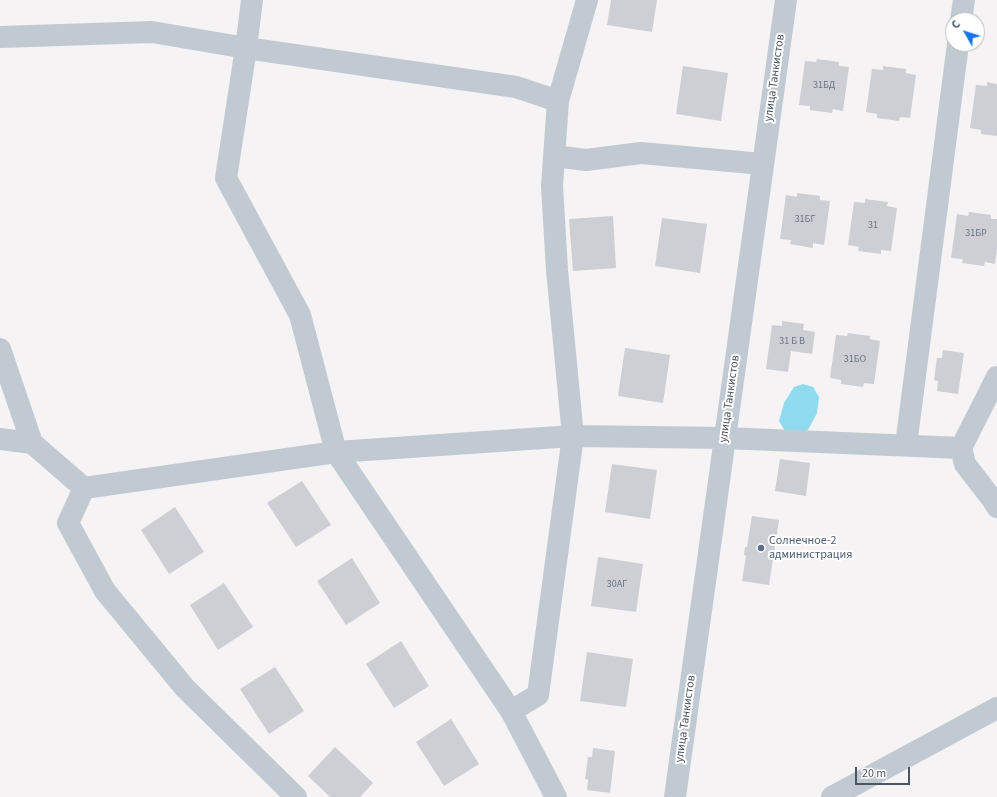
<!DOCTYPE html>
<html>
<head>
<meta charset="utf-8">
<style>
  body { margin:0 }
  #map { position:relative; width:997px; height:797px; overflow:hidden; background:#f5f3f3; font-family:"Source Sans 3",sans-serif }
  canvas { display:block }
  .north { position:absolute; left:945px; top:12px; width:40px; height:40px; box-sizing:border-box; background:#fff; border:1px solid #b7bbc0; border-radius:50%; rotate:309deg; font-size:11px; font-weight:700; line-height:16px; text-align:center; color:#4a5661 }
  .north::after { content:''; display:block; margin:auto; width:14px; height:18px; background:#1a73e8; clip-path:polygon(50% 0,100% 100%,50% 72%,0 100%) }
  .scale { position:absolute; left:855px; top:767px; width:55px; height:18px; box-sizing:border-box; border:2px solid #4a5661; border-top:0; padding-left:5px; font-size:12px; line-height:14px; white-space:nowrap; color:#4a5661; -webkit-text-stroke:3px #fff; paint-order:stroke }
</style>
</head>
<body>
<div id="map">
<canvas width="997" height="797"></canvas>
<div class="north">С</div>
<div class="scale">20 m</div>
</div>
<script>
const g = document.querySelector('canvas').getContext('2d');
g.lineJoin = 'round';
function fillPath(path, color) {
  g.fillStyle = color;
  g.fill(path, 'evenodd');
}
function toPath(rows) {
  const path = new Path2D();
  for (const r of rows) {
    path.moveTo(r[0], r[1]);
    for (let i = 2; i < r.length; i += 2) path.lineTo(r[i], r[i + 1]);
  }
  return path;
}
function strokePath(path, color, width, dash) {
  g.strokeStyle = color;
  g.lineWidth = width;
  g.lineCap = dash ? 'butt' : 'round';
  g.setLineDash(dash || []);
  g.stroke(path);
}
function drawText(font, color, halo, rows, align = 'center') {
  g.font = font + ' "Source Sans 3",sans-serif';
  g.lineWidth = 4;
  g.setLineDash([]);
  g.textBaseline = 'middle';
  g.strokeStyle = halo;
  g.fillStyle = color;
  for (const [text, x, y, turn = 0] of rows) {
    g.save();
    g.translate(x, y);
    g.rotate((+turn || 0) * Math.PI / 180);
    g.textAlign = isNaN(turn) ? turn : align;
    if (halo) g.strokeText(text, 0, 0);
    g.fillText(text, 0, 0);
    g.restore();
  }
}
fillPath(toPath([
  [803,384,813,387,819,397,817,413,808,430,797,434,785,431,779,421,784,403,794,387]
]), '#90daee');
fillPath(toPath([
  [611,0,657,0,652,32,607,25],
  [817,59,839,62,839,66,849,67,843,111,833,109,832,113,810,110,810,106,799,105,805,61,816,62],
  [683,66,728,73,721,121,676,114],
  [883,66,906,69,906,73,916,75,910,118,900,117,899,121,877,118,877,114,866,112,872,69,883,70],
  [987,82,997,84,997,136,981,134,981,130,970,128,976,85,987,86],
  [797,193,820,196,820,200,830,201,824,245,813,243,813,248,790,244,791,240,780,239,786,195,797,197],
  [865,199,888,202,887,206,897,208,891,251,881,250,881,254,858,251,859,247,848,245,854,202,865,203],
  [969,212,991,215,991,219,997,219,997,248,995,264,985,262,984,266,962,263,963,259,951,258,957,214,968,216],
  [613,216,616,268,573,271,569,219],
  [662,218,707,224,700,273,655,266],
  [782,321,804,324,803,330,815,332,812,354,791,351,788,372,766,369,772,325,782,326],
  [848,333,870,336,870,339,880,341,874,384,864,383,863,387,841,384,841,380,830,378,836,335,847,336],
  [625,348,670,355,663,403,618,396],
  [943,350,964,353,958,394,937,391,938,381,934,380,937,358,942,358],
  [780,459,810,463,806,496,775,491],
  [612,464,657,470,650,519,605,512],
  [302,481,331,525,296,547,267,503],
  [175,507,204,552,169,574,141,530],
  [752,516,779,520,769,585,742,581,746,556,744,555,745,547,747,547],
  [598,557,643,564,636,612,591,606],
  [352,558,380,603,346,625,317,581],
  [224,583,253,627,218,650,190,605],
  [401,641,429,686,394,708,366,664],
  [587,652,633,659,626,707,580,701],
  [275,667,304,711,269,734,240,689],
  [451,719,479,764,444,786,416,742],
  [335,747,373,783,360,797,330,797,308,776],
  [593,748,615,751,610,793,587,790,588,780,585,779,588,757,592,757]
]), '#cdcfd5');
strokePath(toPath([
  [252,0,246,48,226,178,300,315,336,452,511,711,556,797],
  [961,20,964,0],
  [0,37,152,32,246,48,516,87,558,101],
  [554,156,586,160,641,153,763,164],
  [0,349,32,443],
  [997,377,961,448,965,464,992,499,997,507],
  [0,439,32,443,84,488],
  [906,445,958,44],
  [511,711,538,695,573,436,557,270,552,186,558,101,587,0],
  [296,797,185,688,105,591,68,523,84,488,336,452,573,436,725,438,961,448],
  [675,797,786,0],
  [832,797,997,708]
]), '#c1cad2', 22);
for (const [x, y, r, color] of [
  [761,548,4,"#5c6f8a"]
]) {
  const dot = new Path2D();
  dot.arc(x, y, r, 0, 2 * Math.PI);
  g.fillStyle = color;
  g.fill(dot);
  strokePath(dot, '#fff', 1.5);
}
drawText('10px', '#6b747e', null, [
  ["31БД",824,86],
  ["31БГ",805,220],
  ["31",873,226],
  ["31БР",976,234],
  ["31 Б В",792,342],
  ["31БО",855,360],
  ["30АГ",617,585]
]);
drawText('12px', '#4a5661', '#fff', [
  ["улица Танкистов",775,78,-82],
  ["улица Танкистов",730,399,-82],
  ["улица Танкистов",686,719,-82]
]);
drawText('12px', '#4e5e75', '#fff', [
  ["Солнечное-2",769,541],
  ["администрация",769,555]
], 'left');
</script>
</body>
</html>
